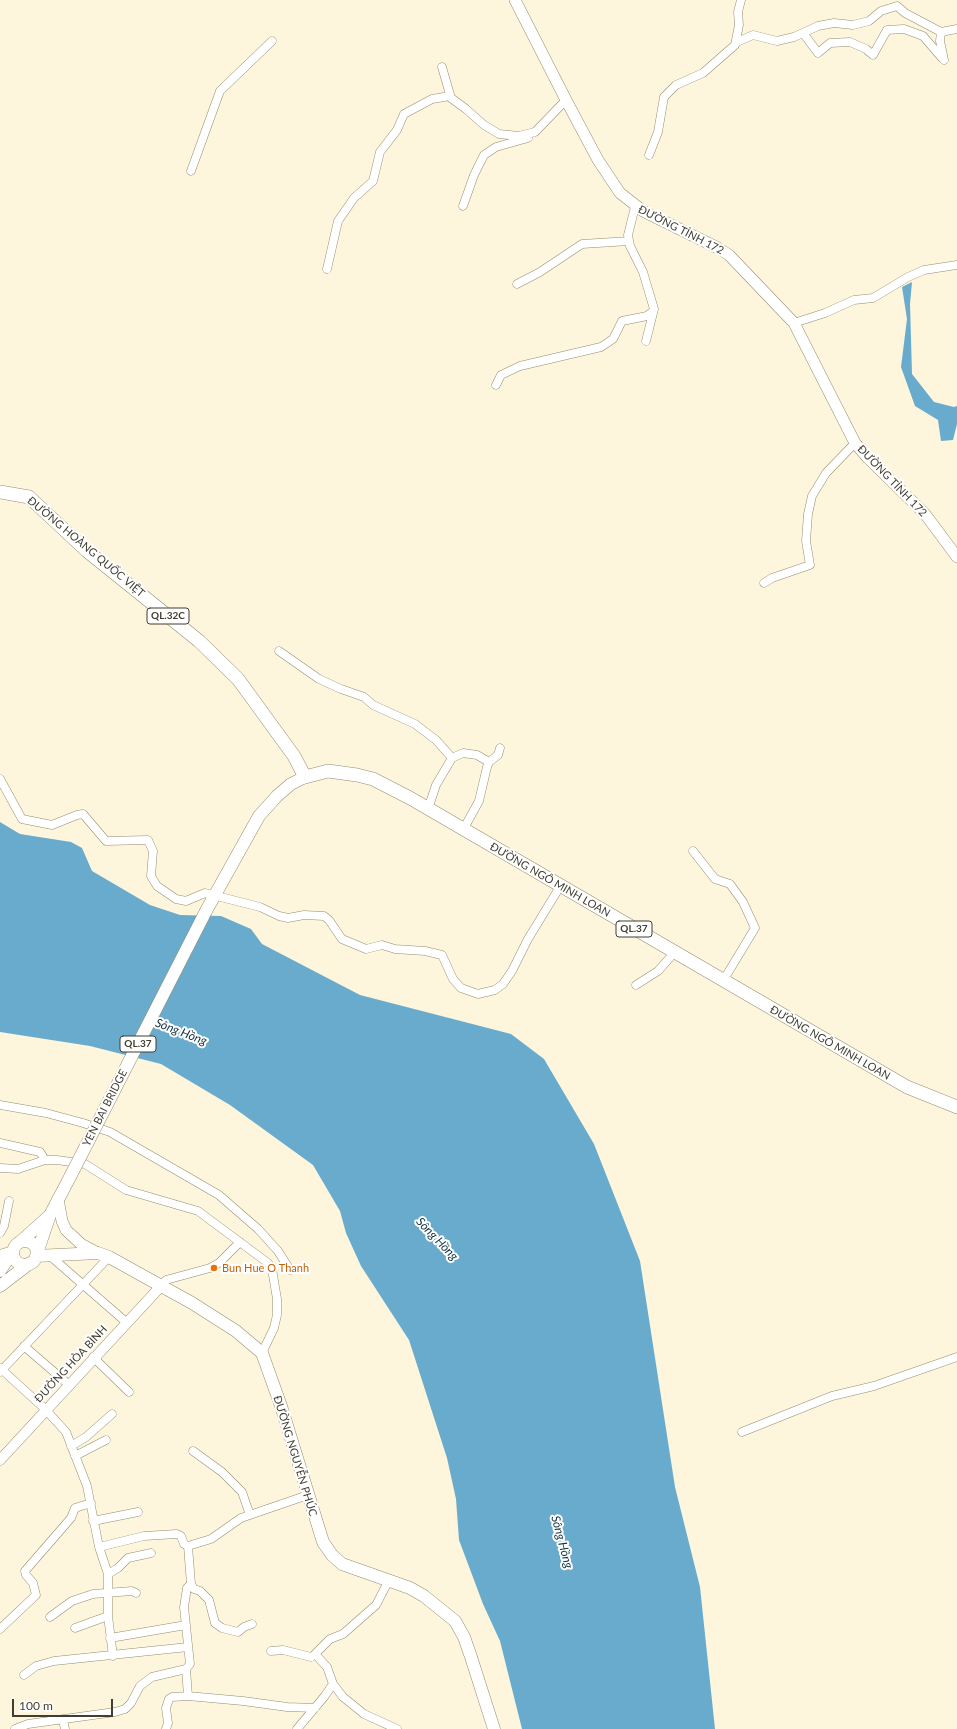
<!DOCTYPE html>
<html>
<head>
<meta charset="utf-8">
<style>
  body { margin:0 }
  #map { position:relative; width:957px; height:1729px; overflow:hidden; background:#fdf6dd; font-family:Lato,sans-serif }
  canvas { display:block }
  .scale { position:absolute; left:12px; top:1699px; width:101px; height:18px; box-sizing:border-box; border:2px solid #413d30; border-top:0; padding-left:5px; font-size:12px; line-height:14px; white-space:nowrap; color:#413d30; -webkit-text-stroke:3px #fff; paint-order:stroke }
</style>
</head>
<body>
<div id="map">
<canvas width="957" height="1729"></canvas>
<div class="scale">100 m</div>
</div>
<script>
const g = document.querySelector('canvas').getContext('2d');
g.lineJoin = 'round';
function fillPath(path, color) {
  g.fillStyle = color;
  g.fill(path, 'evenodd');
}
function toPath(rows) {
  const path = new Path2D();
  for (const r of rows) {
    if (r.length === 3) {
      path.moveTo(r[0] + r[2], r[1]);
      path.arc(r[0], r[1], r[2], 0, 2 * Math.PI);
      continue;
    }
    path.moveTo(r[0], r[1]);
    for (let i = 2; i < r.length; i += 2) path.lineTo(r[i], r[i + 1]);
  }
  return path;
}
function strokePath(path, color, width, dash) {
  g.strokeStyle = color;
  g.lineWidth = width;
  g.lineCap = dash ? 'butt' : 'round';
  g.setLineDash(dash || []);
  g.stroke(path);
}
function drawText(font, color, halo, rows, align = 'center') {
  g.font = font + ' Lato,sans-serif';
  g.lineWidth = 4;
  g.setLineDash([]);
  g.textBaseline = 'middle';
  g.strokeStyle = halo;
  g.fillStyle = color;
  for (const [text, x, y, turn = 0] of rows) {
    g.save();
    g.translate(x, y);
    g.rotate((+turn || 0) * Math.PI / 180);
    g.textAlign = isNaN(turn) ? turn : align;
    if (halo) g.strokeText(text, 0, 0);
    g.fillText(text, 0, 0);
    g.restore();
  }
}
fillPath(toPath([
  [912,282,910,304,912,374,934,402,954,407,957,406,957,424,953,440,941,441,938,420,915,406,901,367,907,319,902,287],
  [0,822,20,834,71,842,82,848,92,871,150,905,180,915,221,916,251,929,262,944,360,995,511,1034,544,1059,594,1144,640,1261,675,1487,700,1587,715,1729,522,1729,500,1641,483,1604,459,1540,456,1499,447,1458,409,1340,361,1266,346,1233,340,1211,313,1165,230,1105,161,1064,90,1046,0,1032]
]), '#69abcd');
const minor = toPath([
  [941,32,957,29],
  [803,33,818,53,830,43,850,42,866,49,873,55,887,30,904,29,923,36,942,58],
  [737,42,753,35,777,41,794,37,818,26,834,23,853,25,869,21,881,11,897,6,905,13,941,32,940,41,944,60],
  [442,67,451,98,466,109,484,125,499,134,519,136,535,132,566,100],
  [649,155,658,132,664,97,676,85,703,73,735,45,739,25,738,12,741,0],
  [191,171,220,91,272,41],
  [463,206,474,175,484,155,496,147,528,138],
  [635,207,628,235,630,246,643,272,654,309,646,341],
  [327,269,338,221,354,198,373,181,380,152,397,130,404,114,432,99,450,96],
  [517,284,540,272,582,244,629,241],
  [794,323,825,313,854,300,873,298,908,277,924,270,957,265],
  [496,385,501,375,520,366,601,347,613,339,622,321,647,316,653,311],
  [764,583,772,578,810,565,806,541,808,514,812,496,826,473,855,443],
  [279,651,319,679,341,689,364,697,373,705,415,724,436,740,452,758],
  [0,779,22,819,52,825,77,815,83,814,106,841,148,840,153,851,151,876,157,886,176,899,186,901,205,893,260,907,279,916,288,918,304,915,324,916,329,920,342,939,366,949,382,945,395,949,425,951,442,955,453,979,461,988,478,994,495,990,503,984,512,971,528,939,561,885],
  [428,809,436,785,452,758,463,753,477,755,489,762],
  [463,830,479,801,487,767,489,762,498,755,500,748],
  [693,851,715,879,730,884,743,902,755,928,723,981],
  [636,985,658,971,674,953],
  [0,1105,46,1113,83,1123,110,1132,219,1195,258,1229,278,1251,290,1270],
  [0,1143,40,1152,45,1160],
  [0,1168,18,1169,45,1160,57,1160,85,1164,126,1190,198,1211,268,1263,272,1269,277,1299,277,1315,274,1328,262,1353],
  [0,1233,4,1226,9,1201],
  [49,1255,126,1322],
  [162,1285,166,1280,210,1268,219,1263,240,1242],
  [24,1346,68,1384],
  [93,1357,129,1392],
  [0,1368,45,1409,66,1432,87,1486,99,1547,108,1574,108,1616,113,1656],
  [0,1372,109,1257],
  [742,1432,832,1396,874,1386,957,1357],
  [71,1446,86,1437,112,1414],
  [193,1451,222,1472,242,1492,250,1515],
  [75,1456,106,1440],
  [93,1521,138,1512],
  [99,1547,144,1536,177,1534,181,1536,184,1544,188,1546],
  [108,1574,118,1568,128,1558,151,1553],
  [389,1580,376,1605,343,1634,330,1639,315,1654,327,1667,333,1684,343,1697,364,1714,397,1729],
  [191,1584,194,1589,200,1591,209,1600,215,1623,222,1628,238,1632,244,1627,252,1624],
  [50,1617,72,1601,93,1594,132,1591,136,1593],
  [75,1628,108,1616],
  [0,1629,36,1595,33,1583,26,1575,25,1571,71,1518,75,1508,91,1503],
  [110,1638,186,1625],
  [271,1651,283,1650,311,1657],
  [24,1675,36,1666,54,1661,188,1647],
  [188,1696,243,1701,287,1707,315,1708],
  [63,1720,65,1729],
  [15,1729,28,1724,115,1712,125,1709,131,1703,140,1686,152,1677,186,1669],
  [166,1729,168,1723,166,1708,169,1699,172,1697,188,1696,186,1669,190,1664,184,1607,187,1588,191,1584,188,1546,211,1539,241,1518,308,1495],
  [297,1729,324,1697,333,1684]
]);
const tertiary = toPath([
  [0,1255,13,1251],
  [0,1460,162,1285]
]);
const secondary = toPath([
  [515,0,566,100,598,160,620,193,643,211,718,248,729,255,794,323,855,443,867,457,925,514,957,557],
  [58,1199,62,1221,66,1230,81,1244,98,1253]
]);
const primary = toPath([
  [206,911,259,816,277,796,291,784,305,777],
  [70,1177,50,1215,36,1256,98,1253,109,1257,192,1303,236,1331,262,1353,281,1406,323,1542,332,1555,342,1564,410,1588,424,1596,455,1621,464,1637,471,1657,494,1729],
  [25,1253,12],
  [20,1242,48,1217],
  [0,1271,13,1251],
  [0,1286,30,1263]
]);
const trunk = toPath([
  [0,492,29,497,87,551,199,641,238,679,294,756,305,777,328,771,357,775,373,779,410,798,907,1087,957,1107]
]);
strokePath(minor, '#958c70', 9);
strokePath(tertiary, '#958c70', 11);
strokePath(secondary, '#958c70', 12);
strokePath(primary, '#958c70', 13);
strokePath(trunk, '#958c70', 14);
strokePath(minor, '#fff', 8);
strokePath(tertiary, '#fff', 10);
strokePath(secondary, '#fff', 11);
strokePath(primary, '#fff', 12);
strokePath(trunk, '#fff', 13);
const primaryBridge = toPath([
  [70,1177,206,911]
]);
strokePath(primaryBridge, '#958c70', 13, []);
strokePath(primaryBridge, '#fff', 12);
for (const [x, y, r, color] of [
  [214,1268,4,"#e8710a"]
]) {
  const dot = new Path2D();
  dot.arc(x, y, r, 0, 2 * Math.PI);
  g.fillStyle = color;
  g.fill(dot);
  strokePath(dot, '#fff', 1.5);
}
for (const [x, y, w] of [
  [168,616,42],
  [634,929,36],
  [138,1044,36]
]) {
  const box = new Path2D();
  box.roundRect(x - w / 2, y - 8, w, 16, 3);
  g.fillStyle = '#fff';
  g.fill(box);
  strokePath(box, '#413d30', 1);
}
drawText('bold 10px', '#413d30', null, [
  ["QL.32C",168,616],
  ["QL.37",634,929],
  ["QL.37",138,1044]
]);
drawText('11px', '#413d30', '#fff', [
  ["ĐƯỜNG TỈNH 172",681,230,27],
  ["ĐƯỜNG TỈNH 172",892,481,46],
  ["ĐƯỜNG HOÀNG QUỐC VIỆT",86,547,40],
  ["ĐƯỜNG NGÔ MINH LOAN",550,880,30],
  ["ĐƯỜNG NGÔ MINH LOAN",830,1043,30],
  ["YEN BAI BRIDGE",105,1108,-63],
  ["ĐƯỜNG HÒA BÌNH",71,1364,-47],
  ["ĐƯỜNG NGUYỄN PHÚC",295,1456,73]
]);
drawText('11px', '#c56008', '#fff', [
  ["Bun Hue O Thanh",222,1268]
], 'left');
drawText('italic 12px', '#113140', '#fff', [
  ["Sông Hồng",181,1032,21],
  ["Sông Hồng",437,1239,46],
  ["Sông Hồng",562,1542,75]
]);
</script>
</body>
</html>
